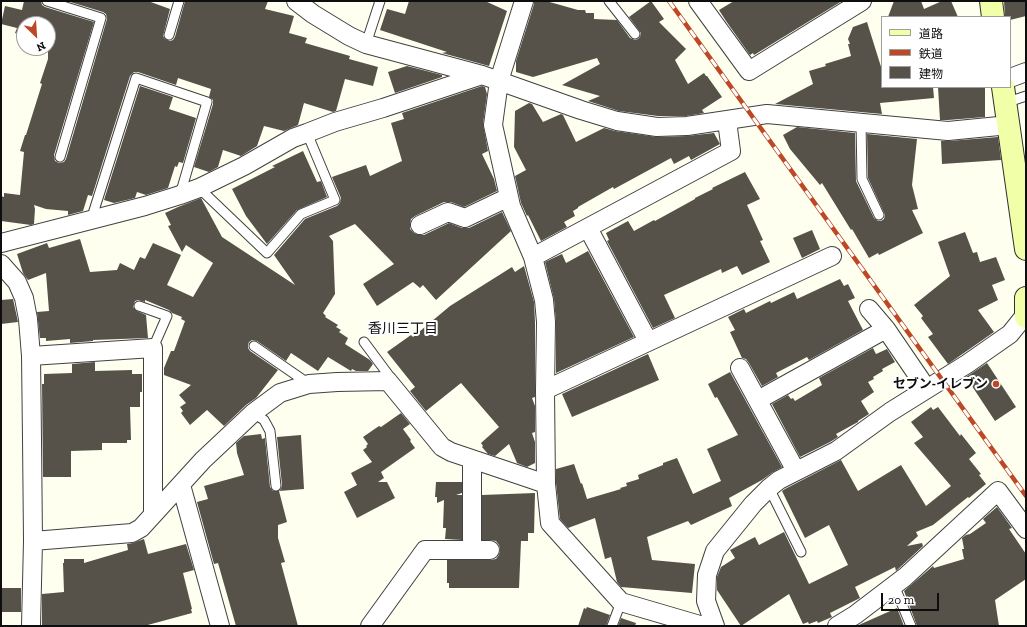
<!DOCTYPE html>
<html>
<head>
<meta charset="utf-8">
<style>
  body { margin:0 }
  #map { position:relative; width:1027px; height:627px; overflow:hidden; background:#feffee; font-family:"Zilla Slab","Noto Sans JP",serif }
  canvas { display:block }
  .frame { position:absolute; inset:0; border:2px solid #0e0e0e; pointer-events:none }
  .legend { position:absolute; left:881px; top:16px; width:130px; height:72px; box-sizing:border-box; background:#fff; border:1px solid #9f9f9f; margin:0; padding:5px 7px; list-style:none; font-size:12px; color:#0e0e0e }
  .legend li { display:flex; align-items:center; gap:8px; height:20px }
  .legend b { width:20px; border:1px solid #9f9f9f }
  .north { position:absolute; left:16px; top:16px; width:40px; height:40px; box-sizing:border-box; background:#fff; border:1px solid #9f9f9f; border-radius:50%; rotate:155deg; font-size:11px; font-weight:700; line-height:16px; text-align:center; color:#0e0e0e }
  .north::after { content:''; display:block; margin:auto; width:14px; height:18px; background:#be4825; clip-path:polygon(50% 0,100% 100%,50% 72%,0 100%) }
  .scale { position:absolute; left:881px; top:593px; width:58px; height:18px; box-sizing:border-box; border:2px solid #0e0e0e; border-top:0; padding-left:5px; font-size:12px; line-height:14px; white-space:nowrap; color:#0e0e0e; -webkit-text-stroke:3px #fff; paint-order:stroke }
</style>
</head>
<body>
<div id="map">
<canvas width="1027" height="627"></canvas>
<div class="frame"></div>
<ul class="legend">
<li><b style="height:5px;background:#f1ffa9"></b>道路</li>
<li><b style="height:5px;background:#be4825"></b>鉄道</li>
<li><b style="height:11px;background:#56524a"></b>建物</li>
</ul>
<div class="north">N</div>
<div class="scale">20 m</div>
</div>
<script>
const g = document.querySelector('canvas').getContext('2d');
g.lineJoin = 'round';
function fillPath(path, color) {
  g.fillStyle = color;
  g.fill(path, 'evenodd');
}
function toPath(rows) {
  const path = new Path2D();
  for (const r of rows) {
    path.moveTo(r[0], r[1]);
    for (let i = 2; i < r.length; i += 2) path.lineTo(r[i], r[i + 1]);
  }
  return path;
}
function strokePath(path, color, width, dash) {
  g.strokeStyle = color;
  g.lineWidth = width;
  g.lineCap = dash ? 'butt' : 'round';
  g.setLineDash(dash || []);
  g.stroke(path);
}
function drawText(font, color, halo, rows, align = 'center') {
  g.font = font + ' "Zilla Slab","Noto Sans JP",serif';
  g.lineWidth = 4;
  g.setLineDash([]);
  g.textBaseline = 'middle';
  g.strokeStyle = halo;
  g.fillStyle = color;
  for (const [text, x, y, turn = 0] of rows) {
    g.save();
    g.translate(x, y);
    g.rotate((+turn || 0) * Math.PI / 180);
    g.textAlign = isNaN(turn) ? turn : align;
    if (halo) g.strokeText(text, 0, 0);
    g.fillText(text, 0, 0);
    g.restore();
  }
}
fillPath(toPath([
  [24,1,41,1,42,5,45,7,94,22,54,155,55,161,59,163,64,162,66,159,107,19,106,14,103,12,67,1,148,1,170,9,163,36,165,39,170,41,173,40,175,37,185,1,268,1,265,9,294,16,289,33,307,38,305,43,350,56,349,59,378,67,373,86,345,79,336,111,333,112,304,103,298,125,284,131,264,126,257,146,241,156,223,150,218,167,209,172,194,167,213,104,213,100,209,97,211,89,178,78,176,85,138,72,134,72,130,76,92,196,88,195,83,211,68,215,68,211,46,209,34,205,35,209,34,224,31,225,1,221,1,196,4,197,4,193,20,195,24,152,20,151,25,135,26,135,42,84,40,83,48,59,48,24,24,24,24,36,15,33,17,28,1,24,5,6,22,10],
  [409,1,485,1,507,11,489,66,442,53,447,52,380,30,387,9,405,14],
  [534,1,546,1,578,10,585,10,586,13,594,13,594,19,617,20,630,38,635,40,638,39,640,37,641,33,629,17,651,1,664,19,659,22,686,49,675,60,688,84,704,73,706,76,707,76,722,97,702,110,704,113,686,116,658,116,619,111,588,101,600,96,562,85,600,64,597,58,533,77,516,72,516,61,534,4],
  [734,1,842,1,754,55,753,53,750,55,726,21,719,10],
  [894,1,921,1,924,9,942,1,951,1,958,17,888,17],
  [1004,1,1026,1,1026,16,1010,20,1010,17,1005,17],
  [867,22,882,70,882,87,933,87,934,98,880,103,882,114,775,104,813,84,809,71,826,66,825,64,851,56,848,44,850,44,848,39,853,27],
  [407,66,442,75,442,77,395,93,388,72],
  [140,86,173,97,169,109,196,118,183,163,179,162,177,167,175,166,168,188,146,195,137,192,135,198,114,203,104,200],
  [482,86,485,87,487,94,483,124,488,151,482,154,494,179,497,191,464,207,451,202,444,202,415,216,411,219,410,224,410,229,414,233,419,235,424,235,449,223,462,228,469,228,502,212,511,231,436,300,423,285,420,288,413,282,377,306,363,284,394,264,355,224,329,236,333,241,335,294,323,313,326,316,325,317,338,325,336,327,341,330,339,332,348,338,345,344,370,360,373,364,368,371,356,371,352,369,351,371,328,357,318,371,291,353,286,361,257,341,252,340,249,342,248,345,248,348,250,351,278,370,256,398,246,405,224,426,207,410,190,425,181,413,183,411,180,407,186,403,179,395,191,385,164,375,164,368,171,351,174,351,185,321,181,319,182,317,172,313,169,310,145,300,145,302,138,300,135,301,133,307,137,311,146,315,148,338,93,340,93,341,70,343,70,339,46,341,46,338,40,338,37,312,49,311,46,273,28,280,23,273,17,254,47,243,49,248,80,239,90,272,117,270,120,263,134,270,140,257,145,259,153,243,181,255,167,285,193,297,213,263,186,245,182,252,168,226,171,225,165,213,178,207,201,198,222,237,295,285,274,255,305,219,337,206,340,203,341,198,332,177,366,165,370,176,402,161,391,123,404,119,402,113],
  [938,87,985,87,985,117,948,120,940,120],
  [529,103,532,104,543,122,561,114,563,115,576,142,604,128,615,131,657,137,687,136,714,133,720,144,691,160,689,156,674,164,671,158,614,189,613,187,578,207,578,208,573,211,575,216,564,222,567,227,541,241,528,215,527,216,521,203,515,176,526,170,514,147,515,111],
  [797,127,855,133,856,181,874,218,878,221,881,221,884,219,885,215,868,178,867,134,917,139,912,185,918,209,912,210,923,233,879,255,878,253,869,258,852,229,851,230,822,183,820,185,790,149,783,135],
  [998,137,1001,160,942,164,941,141,949,141],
  [303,151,317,182,321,181,327,197,297,210,267,244,246,216,232,189,275,167,272,166],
  [745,172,760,199,747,205,763,240,760,241,770,262,742,275,737,266,722,273,721,269,664,295,675,318,653,328,607,241,609,240,606,233,628,221,634,231,654,220,655,221,695,199,695,198,713,189,712,188],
  [812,230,820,249,802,258,793,238],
  [965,232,973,253,977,252,980,262,996,257,1005,280,992,285,998,300,978,310,994,332,948,364,928,337,933,334,921,318,923,316,914,305,950,276,938,242],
  [588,251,634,337,556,373,556,322,554,299,545,262,562,254,566,263],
  [524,266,534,302,535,322,535,397,532,398,535,406,535,432,532,433,535,442,535,463,527,467,517,463,509,444,495,456,488,454,482,447,483,446,481,443,499,427,461,383,426,411,410,391,415,387,387,352,411,335,413,337,450,306,512,267,515,272],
  [840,279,844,286,848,284,855,298,848,301,863,330,809,360,807,357,776,373,778,377,762,386,749,363,746,359,742,358,730,332,735,330,728,317,744,309,746,313,770,301,771,303,794,292,797,299],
  [13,299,18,322,1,324,1,300],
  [873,348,876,354,887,349,895,362,882,369,883,371,873,377,874,379,868,382,874,392,861,401,869,414,858,421,858,422,836,434,838,437,830,442,800,457,772,404,788,395,791,399,793,398,795,401,822,385,819,378],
  [648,354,659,380,572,417,562,394],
  [95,362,95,371,132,370,132,374,142,374,142,392,140,392,140,407,130,407,131,440,127,440,127,443,102,443,102,450,71,451,71,477,43,477,42,384,44,384,44,374,72,373,72,364],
  [987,363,1016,407,995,421,966,377],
  [730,372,782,467,773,472,762,480,729,498,732,506,691,525,688,521,647,537,652,560,695,564,692,593,621,587,617,582,611,557,605,559,595,518,568,528,560,519,556,483,556,469,574,464,581,484,582,483,587,499,621,489,620,488,627,486,626,483,639,479,638,475,663,465,663,463,677,458,693,494,721,481,707,449,738,435,717,397,715,398,708,384],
  [931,407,933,410,938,407,960,436,961,434,976,453,969,459,981,474,979,475,986,484,969,498,968,497,933,525,916,532,918,536,907,546,922,543,923,546,896,571,895,567,855,587,860,598,830,613,832,617,818,623,817,621,809,624,808,622,803,624,789,594,741,626,717,590,717,577,721,567,735,558,730,550,755,537,759,545,784,532,809,584,848,565,829,525,805,538,782,491,785,489,841,460,858,491,901,465,926,506,951,486,914,443,923,437,911,422],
  [401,413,410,424,403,429,411,440,410,441,415,448,381,472,384,478,378,482,387,482,395,498,357,518,344,492,357,485,351,473,372,462,363,450,367,447,366,446,368,444,363,437,379,426,381,427],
  [261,434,262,439,265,438,270,487,273,491,279,491,287,522,278,525,278,538,285,562,281,563,298,626,236,626,218,563,214,564,197,502,208,499,204,486,244,475,237,453,236,443,244,436],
  [301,435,304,489,279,491,281,489,282,485,277,437],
  [436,482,462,482,462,493,456,495,462,495,462,540,445,539,446,528,443,528,444,500,437,503,437,497,435,497],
  [535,493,534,533,528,533,528,541,521,541,519,588,449,588,449,583,447,583,447,560,490,560,496,559,499,555,500,550,499,545,496,541,490,540,482,540,482,495],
  [997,507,1012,528,1009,529,1026,554,1026,579,995,600,999,626,917,626,904,591,933,566,934,568,964,559,962,549,964,549,962,538,966,535,970,534,986,523,983,519],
  [144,539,148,554,186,544,194,570,183,573,192,609,191,609,192,613,144,626,42,626,42,594,64,592,63,563,64,563,64,559,84,559,84,563,128,550,127,544,133,543],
  [1,588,21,588,21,612,1,612],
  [587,607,610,615,606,626,578,626,584,608,586,609],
  [897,608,904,626,857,626,861,624],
  [621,618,636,623,635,626,618,626]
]), '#56524a');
const lane = toPath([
  [47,1,101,18,60,157],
  [609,1,635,34],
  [169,35,179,1],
  [366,44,380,1],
  [1005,103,1026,96],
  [861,123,862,179,879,215],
  [199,188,267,253,301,214,335,200,307,133],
  [91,220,136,78,207,102,180,195],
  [139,306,167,316,153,348],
  [364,342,390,377,388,381],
  [254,346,309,384],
  [253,413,264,420,270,431,276,486],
  [769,488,801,552],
  [894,585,911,626],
  [612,626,621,602]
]);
const street = toPath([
  [296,1,313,14,349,36,366,44,482,75,581,110,617,121,657,127,687,126,767,114,948,131,1009,125],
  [524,1,499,81,493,125,511,206,533,257,544,300,546,322,545,390,546,484,550,523,621,602,703,626],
  [698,1,749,71,862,1],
  [1010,78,1026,72],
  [420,225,448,212,465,218,509,197],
  [588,228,648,341],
  [1,243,145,206,180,195,199,188,244,166,293,138,307,133,335,122,383,108,482,75],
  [533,257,731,151,727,121],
  [1,264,17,282,24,298,28,319,31,356,32,439,33,541,31,626],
  [869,309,886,329,927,389],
  [31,356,153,348,153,515],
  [740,368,796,471],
  [545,390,832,256],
  [758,400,886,329],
  [181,485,220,626],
  [33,541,132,533,141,528,203,460,253,413,280,393,309,384,337,382,388,381,442,447,451,452,546,484],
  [472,550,472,460],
  [370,626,425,550,490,550],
  [715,626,706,601,707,575,715,551,753,504,769,488,779,480,836,451,890,412,967,364,1010,334,1026,314],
  [837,626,855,615,905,577,998,491,1026,529]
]);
const secondary = toPath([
  [991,1,993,17],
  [1003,87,1026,249],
  [1026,298,1026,317]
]);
strokePath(lane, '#414141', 11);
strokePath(street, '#414141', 20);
strokePath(secondary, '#303030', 24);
strokePath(lane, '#fff', 9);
strokePath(street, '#fff', 18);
strokePath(secondary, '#f1ffa9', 22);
const rail = toPath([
  [669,1,1026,496]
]);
strokePath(rail, '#be4825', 4.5);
strokePath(rail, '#fff', 3, [9]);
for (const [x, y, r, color] of [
  [996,384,4,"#be4825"]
]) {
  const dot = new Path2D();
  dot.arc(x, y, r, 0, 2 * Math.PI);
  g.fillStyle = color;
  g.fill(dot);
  strokePath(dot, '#fff', 1.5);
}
drawText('bold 13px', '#0e0e0e', '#fff', [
  ["セブン-イレブン",988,384]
], 'right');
drawText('14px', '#0e0e0e', '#fff', [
  ["香川三丁目",403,329]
]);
</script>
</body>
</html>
